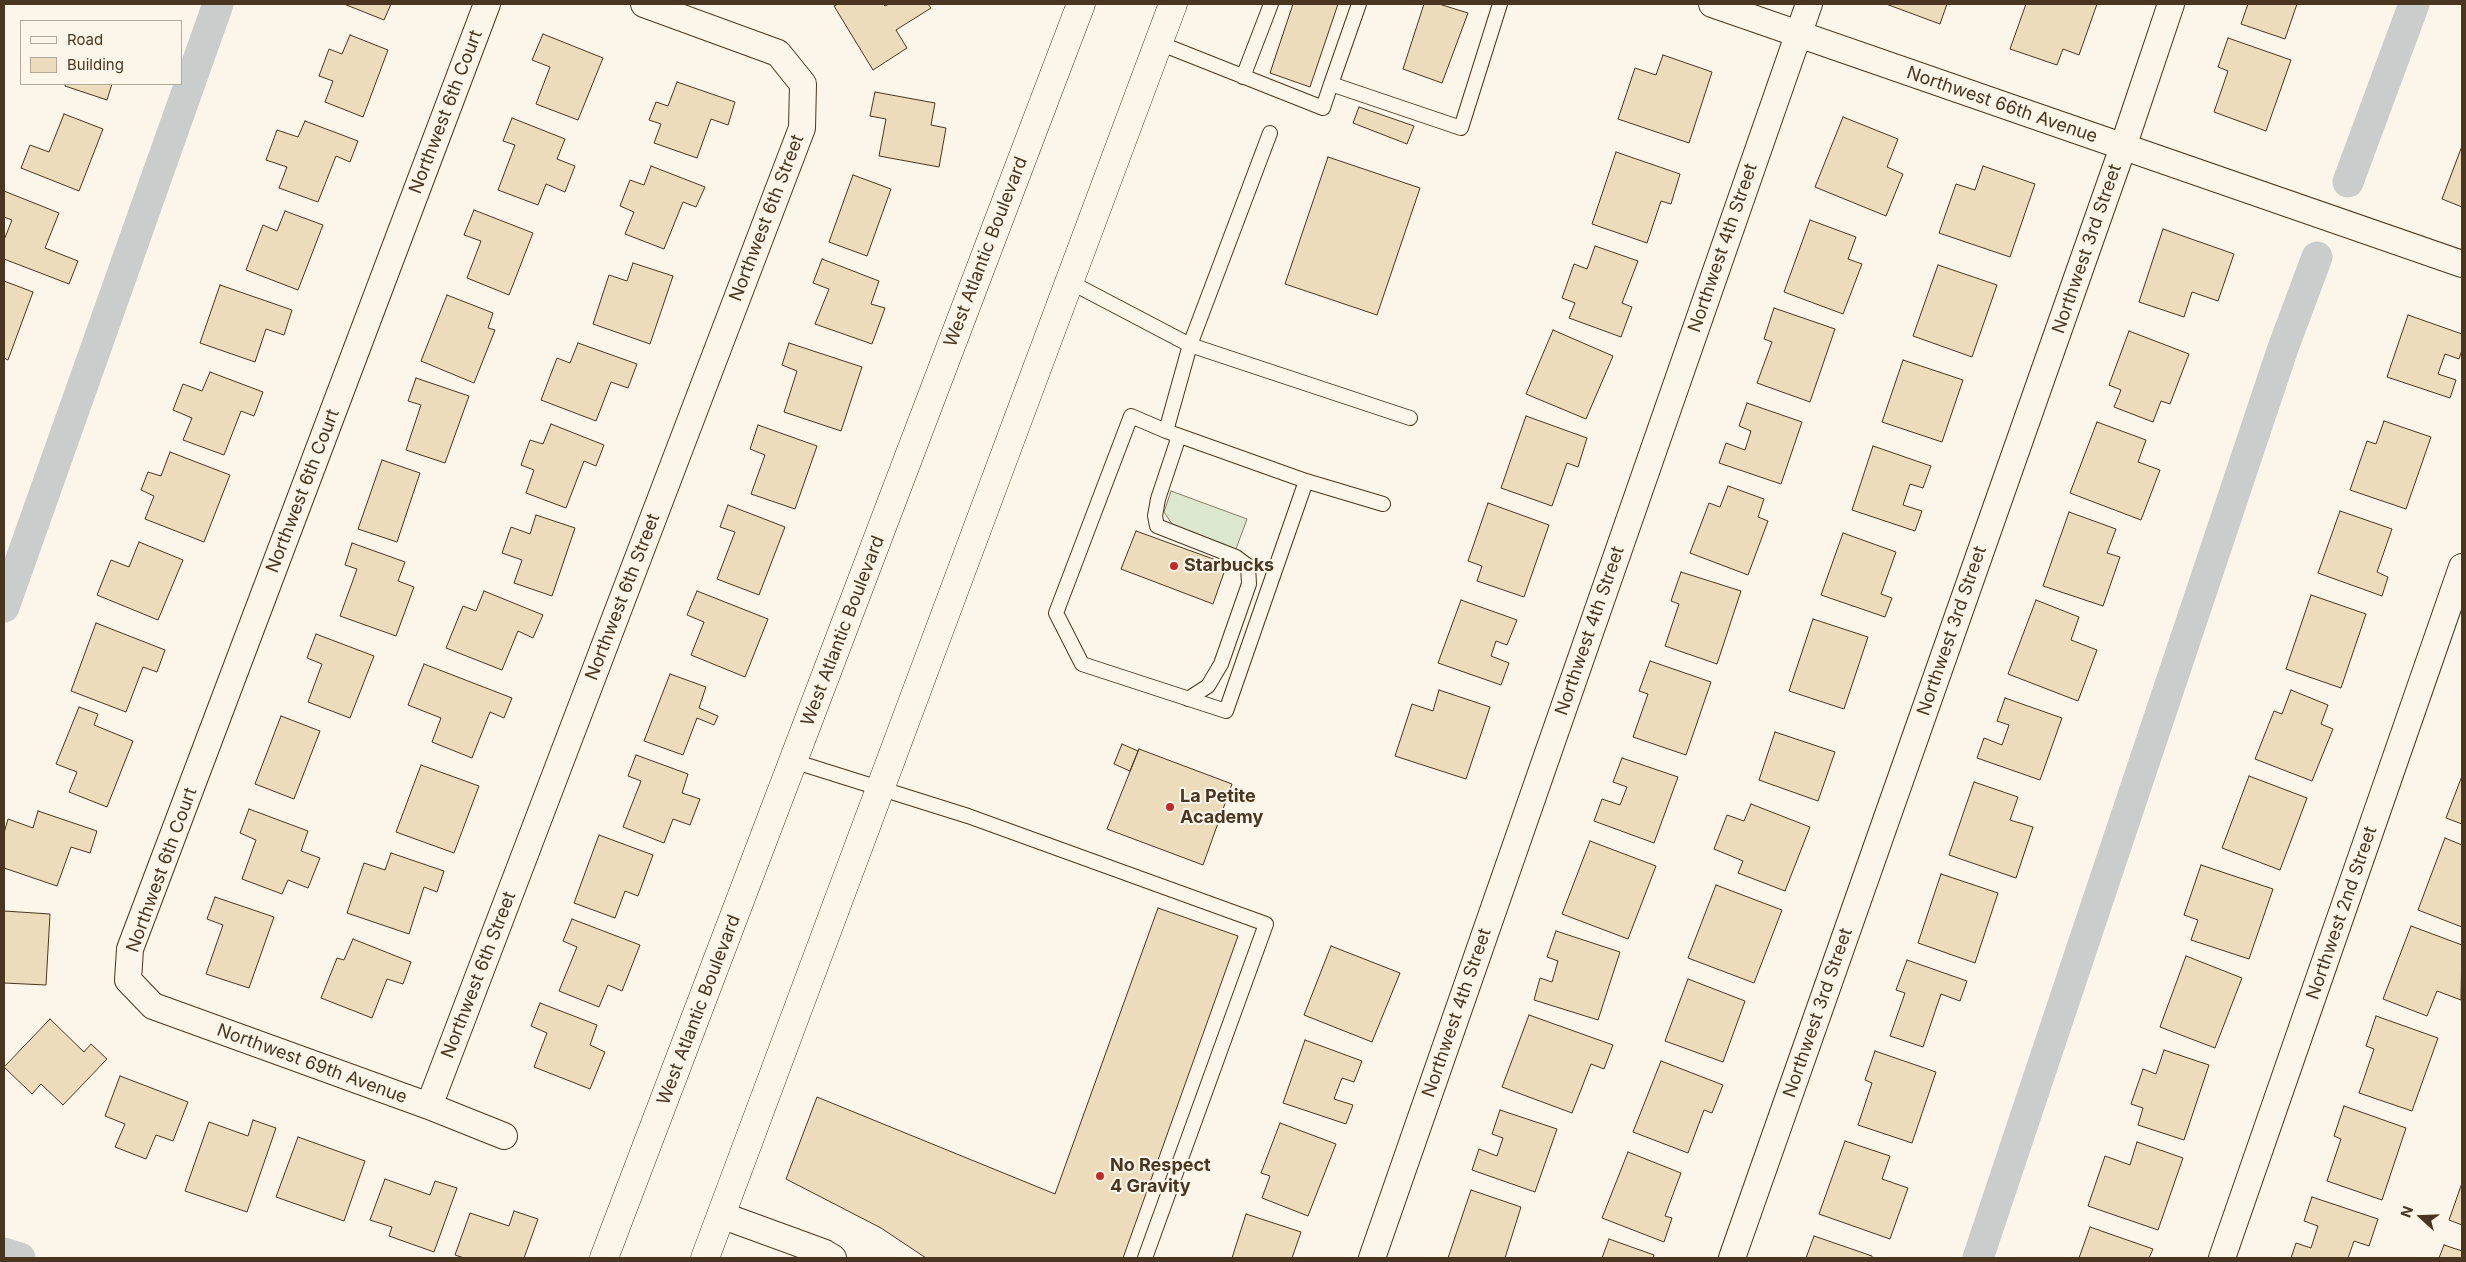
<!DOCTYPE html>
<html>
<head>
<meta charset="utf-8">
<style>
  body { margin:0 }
  #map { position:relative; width:2466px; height:1262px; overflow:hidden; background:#fbf6e9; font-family:Inter,sans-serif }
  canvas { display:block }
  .frame { position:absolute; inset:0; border:5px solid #4a3520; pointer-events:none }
  .legend { position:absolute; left:20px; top:20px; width:162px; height:65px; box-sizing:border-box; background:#fbf6e9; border:1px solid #b4a999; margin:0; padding:6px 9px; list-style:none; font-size:15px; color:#4a3520 }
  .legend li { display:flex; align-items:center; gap:10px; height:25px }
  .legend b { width:25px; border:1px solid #b4a999 }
  .north { position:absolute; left:2396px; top:1192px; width:50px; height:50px; -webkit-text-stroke:4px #fbf6e9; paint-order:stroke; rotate:290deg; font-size:14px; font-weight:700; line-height:20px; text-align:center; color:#4a3520 }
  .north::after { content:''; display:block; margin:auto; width:18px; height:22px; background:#4a3520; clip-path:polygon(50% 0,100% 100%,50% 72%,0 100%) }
</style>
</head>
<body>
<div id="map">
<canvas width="2466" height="1262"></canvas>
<div class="frame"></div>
<ul class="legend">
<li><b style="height:6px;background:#fbf6e9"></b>Road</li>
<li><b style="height:14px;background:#ecdcbc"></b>Building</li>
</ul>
<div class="north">N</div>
</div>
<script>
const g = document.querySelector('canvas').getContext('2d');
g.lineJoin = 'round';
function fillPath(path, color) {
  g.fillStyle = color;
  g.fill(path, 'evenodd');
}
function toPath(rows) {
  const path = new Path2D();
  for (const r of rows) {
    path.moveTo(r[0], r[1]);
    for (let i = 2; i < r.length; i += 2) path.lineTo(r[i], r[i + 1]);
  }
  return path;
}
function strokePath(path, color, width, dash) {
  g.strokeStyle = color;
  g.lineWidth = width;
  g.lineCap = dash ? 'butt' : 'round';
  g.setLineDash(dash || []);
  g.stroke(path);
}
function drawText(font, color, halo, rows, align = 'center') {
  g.font = font + ' Inter,sans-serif';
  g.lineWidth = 4;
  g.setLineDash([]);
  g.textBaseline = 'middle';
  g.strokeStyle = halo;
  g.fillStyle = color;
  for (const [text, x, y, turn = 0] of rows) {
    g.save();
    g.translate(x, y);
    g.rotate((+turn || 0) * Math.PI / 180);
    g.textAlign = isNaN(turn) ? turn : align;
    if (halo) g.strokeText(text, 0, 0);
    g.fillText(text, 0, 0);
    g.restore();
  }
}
const green = toPath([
  [1171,491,1247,519,1236,549,1172,524,1164,512,1171,491]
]);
fillPath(green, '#dce7d0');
strokePath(green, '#887966', 1);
strokePath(toPath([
  [2348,182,2414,4],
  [4,607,218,4],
  [4,1253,20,1258],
  [1978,1258,2283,348,2317,257]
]), '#c9cecd', 31);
const building = toPath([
  [344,4,391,4,384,20,344,4],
  [838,4,883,4,885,6,889,4,928,4,931,8,896,30,907,48,873,70,834,6,838,4],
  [1293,4,1338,4,1310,87,1270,73,1293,4],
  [1424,4,1439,4,1468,13,1442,83,1403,69,1424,4],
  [1886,4,1947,4,1940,24,1886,4],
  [2026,4,2097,4,2079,55,2063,49,2057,65,2010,49,2026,4],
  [2248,4,2297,4,2285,39,2241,24,2248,4],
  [543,34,603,58,578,120,536,104,550,67,532,60,543,34],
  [350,35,388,50,363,117,325,102,333,81,319,76,329,49,342,54,350,35],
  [2228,38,2291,60,2266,131,2214,112,2228,71,2218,67,2228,38],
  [1663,55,1712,72,1689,143,1618,119,1635,68,1656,75,1663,55],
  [677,82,735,102,728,125,711,119,697,158,654,143,661,124,649,120,656,102,668,106,677,82],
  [65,84,112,84,107,100,65,86,65,84],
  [875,92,935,103,931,125,946,128,939,167,879,156,886,119,870,116,875,92],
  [1359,107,1414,126,1407,144,1353,123,1359,107],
  [64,114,103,129,79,191,21,168,30,145,49,152,64,114],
  [1843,117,1898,139,1887,167,1903,174,1886,216,1815,187,1843,117],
  [512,118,565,139,557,159,575,166,565,192,546,184,538,205,498,190,515,145,503,141,512,118],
  [305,121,358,141,350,162,336,156,318,202,279,188,287,167,266,160,277,130,298,137,305,121],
  [2462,146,2462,207,2442,199,2462,146],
  [1616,152,1680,174,1671,204,1661,201,1647,243,1592,224,1616,152],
  [1328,157,1420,188,1377,315,1285,284,1328,157],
  [651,166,705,187,696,207,683,202,664,249,625,234,634,212,620,206,630,180,644,185,651,166],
  [1983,166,2035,184,2010,257,1939,233,1956,184,1975,190,1983,166],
  [853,175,891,189,867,256,829,242,853,175],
  [4,191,59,213,45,248,78,261,69,284,4,259,4,240,12,220,4,217,4,191],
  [474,210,533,233,509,295,467,278,481,241,464,235,474,210],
  [285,211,323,225,298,290,246,270,263,225,277,231,285,211],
  [1810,220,1856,237,1848,259,1862,264,1843,314,1784,292,1810,220],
  [2163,229,2234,254,2218,301,2192,292,2184,317,2139,302,2163,229],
  [1595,246,1638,261,1622,303,1632,307,1621,337,1569,318,1575,303,1562,298,1574,264,1587,269,1595,246],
  [822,259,879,281,871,304,885,308,872,344,815,324,829,289,813,283,822,259],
  [633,263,673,276,650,344,593,324,609,275,627,281,633,263],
  [1938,265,1997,285,1972,357,1913,336,1938,265],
  [4,281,33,292,8,360,4,358,4,281],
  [220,285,292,310,284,335,266,329,255,362,200,343,220,285],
  [447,295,493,313,488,328,495,330,474,383,421,361,447,295],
  [1774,308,1835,329,1810,402,1757,383,1772,342,1764,339,1774,308],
  [2408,315,2462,334,2462,350,2459,359,2445,354,2438,374,2456,380,2450,398,2387,377,2408,315],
  [1553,330,1613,356,1586,419,1526,394,1553,330],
  [2129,331,2189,354,2170,404,2161,401,2153,422,2114,407,2121,390,2109,385,2129,331],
  [578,343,637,364,628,388,611,382,596,421,541,400,557,358,570,363,578,343],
  [789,343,862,367,841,431,784,412,797,371,782,365,789,343],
  [1903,360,1963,380,1942,442,1882,422,1903,360],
  [210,372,263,392,254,416,241,411,224,455,183,440,192,418,173,410,183,384,202,391,210,372],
  [416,378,469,396,445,463,406,450,421,405,408,401,416,378],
  [1747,403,1802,422,1781,484,1719,463,1726,443,1745,450,1751,431,1739,426,1747,403],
  [1526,416,1587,438,1578,467,1567,463,1552,506,1501,488,1526,416],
  [2384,421,2431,437,2406,509,2350,490,2367,441,2376,444,2384,421],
  [2097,422,2146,440,2138,462,2160,470,2141,520,2070,493,2097,422],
  [551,424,604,445,596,466,584,461,566,508,526,493,534,470,521,465,530,440,543,444,551,424],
  [758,425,817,446,795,509,751,494,765,455,750,449,758,425],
  [1873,446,1931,466,1923,488,1910,484,1903,505,1922,511,1915,531,1852,510,1873,446],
  [170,452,230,475,204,542,145,519,154,496,141,490,148,472,161,476,170,452],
  [382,460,420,473,397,542,358,529,382,460],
  [1728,486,1764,499,1758,517,1768,521,1748,575,1690,553,1709,503,1720,507,1728,486],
  [1488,503,1549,525,1524,597,1477,581,1482,566,1468,561,1488,503],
  [728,505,785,527,759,595,717,579,735,532,720,527,728,505],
  [2340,511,2392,529,2377,572,2388,577,2382,596,2318,573,2340,511],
  [2069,512,2116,529,2107,553,2120,557,2103,606,2043,586,2069,512],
  [536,515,575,528,552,596,514,583,522,560,502,553,511,527,530,534,536,515],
  [1136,531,1227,564,1213,604,1121,569,1136,531],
  [1843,533,1896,552,1881,594,1892,598,1885,617,1821,595,1843,533],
  [139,542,183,560,158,620,97,595,111,560,129,567,139,542],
  [352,543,405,562,398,581,414,587,396,636,340,616,357,569,345,565,352,543],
  [1681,572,1741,591,1717,664,1665,646,1679,604,1671,601,1681,572],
  [484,591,543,615,533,638,518,631,502,670,446,648,463,606,476,611,484,591],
  [697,591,768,619,745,677,691,655,704,622,687,615,697,591],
  [2311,595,2366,614,2341,688,2286,669,2311,595],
  [1461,600,1517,620,1507,645,1496,641,1491,656,1509,663,1501,685,1438,663,1461,600],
  [2036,600,2079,617,2071,640,2097,650,2078,701,2008,674,2036,600],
  [1813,619,1868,637,1844,709,1789,691,1813,619],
  [96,623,165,650,157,672,143,667,126,712,71,691,96,623],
  [316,634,374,656,350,718,308,702,322,664,307,658,316,634],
  [1650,661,1711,682,1686,755,1633,737,1648,694,1639,691,1650,661],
  [424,664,512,698,504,718,490,712,472,758,432,742,441,718,408,705,424,664],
  [670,674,706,687,699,708,718,716,714,725,697,718,683,755,644,741,670,674],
  [1439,690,1490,707,1466,779,1395,756,1412,704,1433,711,1439,690],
  [2291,690,2328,705,2321,724,2333,729,2312,781,2255,759,2274,711,2282,714,2291,690],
  [2005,698,2062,718,2040,780,1977,758,1984,738,2002,745,2009,725,1997,721,2005,698],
  [79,707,98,714,94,725,133,741,107,807,69,792,77,772,56,764,79,707],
  [281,716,320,731,294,799,255,784,281,716],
  [1775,732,1835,752,1818,801,1759,780,1775,732],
  [1122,744,1138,751,1130,771,1114,764,1122,744],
  [1139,749,1232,784,1203,865,1107,829,1139,749],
  [636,755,688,774,682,793,700,799,690,825,673,819,664,843,623,827,641,781,628,776,636,755],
  [1622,758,1678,777,1654,843,1594,821,1602,799,1620,805,1627,787,1613,782,1622,758],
  [421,765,479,786,454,853,396,832,421,765],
  [2249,776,2307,798,2280,870,2222,848,2249,776],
  [2462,776,2462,824,2446,818,2462,776],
  [1974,782,2018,797,2010,820,2033,827,2016,878,1949,855,1974,782],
  [1751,804,1810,827,1785,891,1738,873,1743,861,1714,849,1727,815,1744,821,1751,804],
  [249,809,308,831,301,851,320,858,308,888,288,880,282,894,242,879,256,840,240,833,249,809],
  [38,811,97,831,90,853,71,847,57,886,4,868,4,833,8,819,33,828,38,811],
  [599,835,653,855,638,896,625,891,615,918,574,903,599,835],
  [2445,838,2462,845,2462,927,2418,910,2445,838],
  [1590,841,1656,866,1628,939,1562,914,1590,841],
  [391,853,444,871,437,892,424,887,409,934,347,913,364,863,385,870,391,853],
  [2201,865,2273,889,2249,959,2191,940,2198,920,2184,915,2201,865],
  [1941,874,1998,893,1975,963,1918,943,1941,874],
  [1716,885,1782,910,1754,983,1688,958,1716,885],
  [215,897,274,917,249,988,206,974,223,925,207,919,215,897],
  [1158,908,1238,936,1123,1258,926,1258,881,1228,786,1179,817,1097,1055,1194,1158,908],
  [4,911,50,914,46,985,4,983,4,911],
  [572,919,640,945,622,991,608,985,599,1007,559,991,577,947,563,941,572,919],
  [2411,926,2462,945,2461,1000,2437,991,2427,1016,2383,999,2411,926],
  [1556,931,1620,952,1598,1020,1534,1000,1540,978,1552,982,1558,961,1547,957,1556,931],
  [353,939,411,962,403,984,387,979,372,1018,321,998,337,958,344,960,353,939],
  [1331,946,1400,973,1372,1042,1304,1015,1331,946],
  [2186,956,2242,978,2215,1048,2160,1027,2186,956],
  [1907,960,1967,981,1960,1001,1941,994,1923,1047,1890,1036,1905,993,1896,990,1907,960],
  [1688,979,1745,1001,1723,1062,1665,1041,1688,979],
  [540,1003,597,1025,590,1045,605,1052,590,1089,534,1067,547,1033,531,1026,540,1003],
  [1529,1015,1613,1045,1604,1069,1591,1064,1572,1113,1502,1087,1529,1015],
  [2376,1016,2438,1038,2412,1111,2359,1093,2374,1049,2366,1046,2376,1016],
  [50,1019,84,1052,91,1044,107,1059,63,1105,41,1084,32,1094,4,1067,50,1019],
  [1305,1040,1362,1061,1354,1082,1342,1078,1334,1099,1353,1105,1346,1124,1283,1103,1305,1040],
  [2164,1050,2209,1065,2184,1140,2138,1125,2143,1108,2131,1104,2143,1069,2156,1074,2164,1050],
  [1875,1051,1936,1072,1912,1143,1858,1125,1872,1083,1865,1080,1875,1051],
  [1661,1061,1723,1085,1712,1113,1704,1110,1688,1153,1633,1132,1661,1061],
  [120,1076,188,1102,173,1141,156,1135,146,1159,115,1147,125,1124,105,1116,120,1076],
  [2344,1106,2406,1128,2382,1200,2327,1181,2341,1139,2334,1136,2344,1106],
  [1500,1110,1557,1129,1535,1192,1472,1170,1479,1149,1497,1156,1503,1138,1492,1134,1500,1110],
  [253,1120,276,1128,247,1212,185,1191,209,1122,248,1136,253,1120],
  [1280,1123,1336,1144,1308,1216,1262,1198,1270,1176,1261,1173,1280,1123],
  [298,1137,365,1161,344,1221,276,1197,298,1137],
  [1845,1141,1890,1156,1882,1179,1908,1188,1890,1239,1819,1214,1845,1141],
  [2137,1142,2183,1158,2158,1230,2088,1206,2105,1156,2130,1165,2137,1142],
  [1628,1152,1681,1173,1665,1216,1672,1218,1664,1242,1602,1218,1628,1152],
  [385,1179,430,1195,435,1181,457,1188,434,1252,389,1236,392,1227,370,1220,385,1179],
  [2462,1183,2462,1225,2449,1220,2462,1183],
  [1471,1190,1521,1207,1505,1258,1448,1258,1471,1190],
  [2312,1197,2378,1219,2369,1246,2354,1241,2348,1258,2291,1258,2296,1243,2311,1248,2318,1226,2304,1221,2312,1197],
  [514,1211,538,1219,524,1258,464,1258,455,1255,470,1213,509,1226,514,1211],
  [1246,1214,1301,1232,1292,1258,1232,1258,1246,1214],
  [2090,1227,2153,1249,2149,1258,2079,1258,2090,1227],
  [1814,1236,1872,1256,1872,1258,1806,1258,1814,1236],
  [1609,1239,1654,1255,1653,1258,1602,1258,1609,1239],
  [2444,1245,2462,1251,2462,1258,2439,1258,2444,1245]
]);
fillPath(building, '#ecdcbc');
strokePath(building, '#4a3520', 1);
const lane = toPath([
  [1359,4,1331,84,1461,128,1500,4],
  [1159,43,1323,108,1331,84],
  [1243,77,1271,4],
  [1270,133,1190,345,1410,418],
  [1070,282,1190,345,1166,431],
  [1179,436,1158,499,1155,516,1157,526,1236,557,1248,566,1249,584,1221,664,1208,686,1188,699],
  [1306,481,1226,711,1082,664,1056,613,1131,416,1166,431,1306,481,1383,504],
  [793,761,968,816,1266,924,1145,1258]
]);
const street = toPath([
  [487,4,130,949,128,980,153,1006,429,1106,504,1136],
  [1712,4,2462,264],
  [429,1106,802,128,803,84,778,53,644,4],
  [721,1215,825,1253,833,1258],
  [1372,1258,1809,4],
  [1732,1258,2123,147,2171,4],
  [2222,1258,2462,567]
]);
const primary = toPath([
  [604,1258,1081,4],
  [705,1258,1173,4]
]);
strokePath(lane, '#4a3520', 16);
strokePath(street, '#4a3520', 28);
strokePath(primary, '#4a3520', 29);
strokePath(lane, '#fbf6e9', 14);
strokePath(street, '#fbf6e9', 26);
strokePath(primary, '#fbf6e9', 28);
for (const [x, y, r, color] of [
  [1174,566,5,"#c62828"],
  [1170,807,5,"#c62828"],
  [1100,1176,5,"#c62828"]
]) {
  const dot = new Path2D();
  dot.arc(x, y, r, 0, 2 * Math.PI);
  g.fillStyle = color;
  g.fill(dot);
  strokePath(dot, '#fbf6e9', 2);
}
drawText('18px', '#4a3520', '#fbf6e9', [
  ["Northwest 66th Avenue",2002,105,19],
  ["Northwest 6th Court",446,112,-69],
  ["Northwest 6th Street",767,218,-69],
  ["Northwest 4th Street",1723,248,-71],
  ["Northwest 3rd Street",2087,249,-71],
  ["West Atlantic Boulevard",986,252,-69],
  ["Northwest 6th Court",303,491,-69],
  ["Northwest 6th Street",623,597,-69],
  ["West Atlantic Boulevard",843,631,-69],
  ["Northwest 4th Street",1590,631,-71],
  ["Northwest 3rd Street",1952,631,-71],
  ["Northwest 6th Court",162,870,-70],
  ["Northwest 2nd Street",2342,913,-71],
  ["Northwest 6th Street",479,975,-69],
  ["West Atlantic Boulevard",699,1010,-69],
  ["Northwest 4th Street",1457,1013,-71],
  ["Northwest 3rd Street",1818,1013,-71],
  ["Northwest 69th Avenue",312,1064,20]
]);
drawText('bold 18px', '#4a3520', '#fbf6e9', [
  ["Starbucks",1184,566],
  ["La Petite",1180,797],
  ["Academy",1180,818],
  ["No Respect",1110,1166],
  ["4 Gravity",1110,1187]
], 'left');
</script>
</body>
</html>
